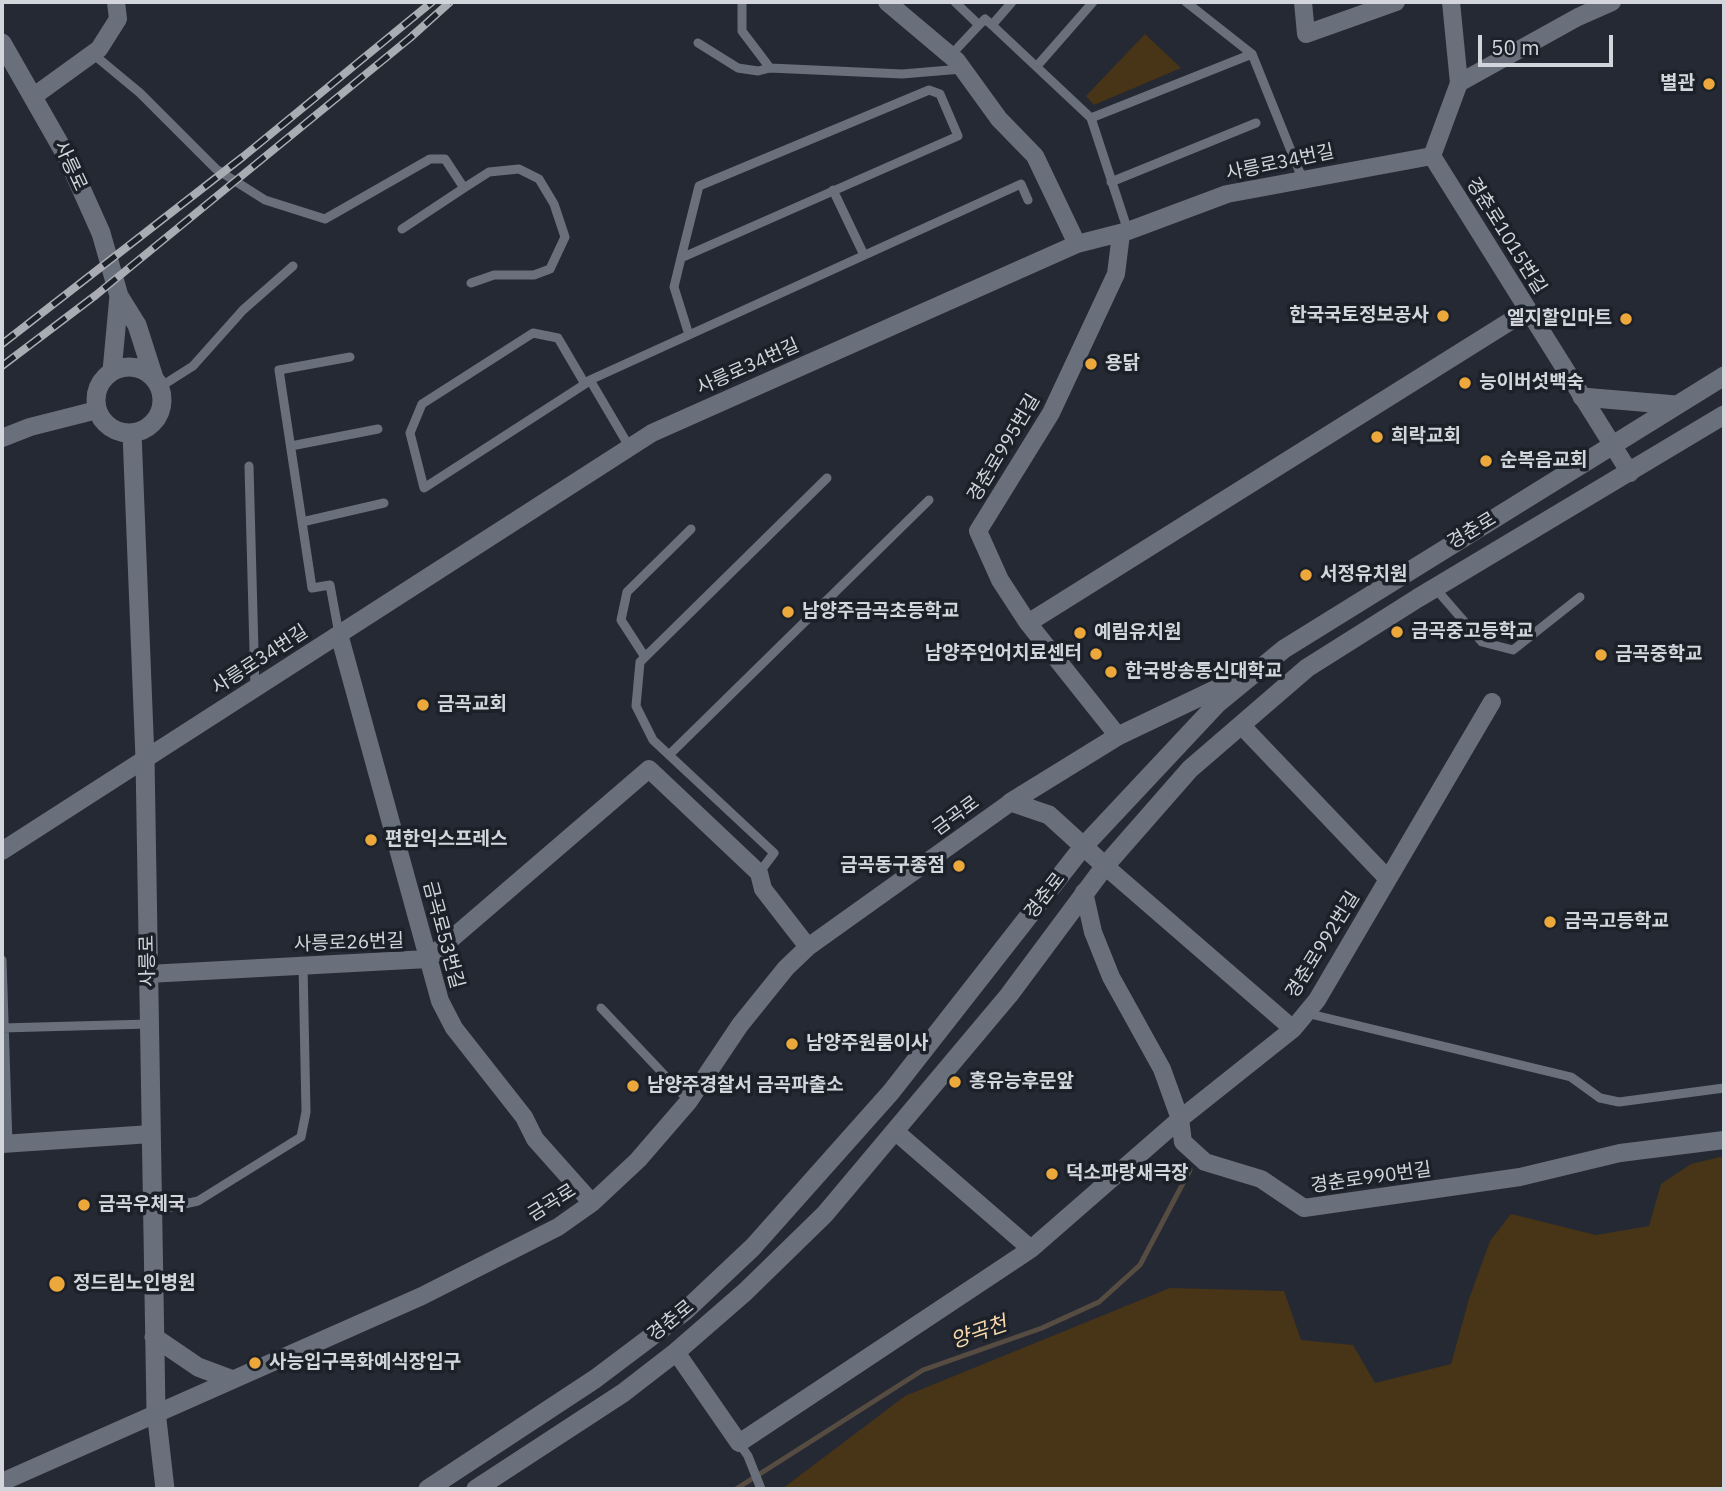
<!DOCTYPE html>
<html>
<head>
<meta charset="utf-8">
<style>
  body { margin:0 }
  #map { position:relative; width:1726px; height:1491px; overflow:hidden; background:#252933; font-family:"IBM Plex Sans",sans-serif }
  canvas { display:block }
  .frame { position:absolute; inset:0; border:4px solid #d2d5db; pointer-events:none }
  .scale { position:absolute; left:1478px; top:35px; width:135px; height:32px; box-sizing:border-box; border:4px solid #d2d5db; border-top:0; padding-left:9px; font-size:21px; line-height:24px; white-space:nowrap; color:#d2d5db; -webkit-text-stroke:5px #1b2029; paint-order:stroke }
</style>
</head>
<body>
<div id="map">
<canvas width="1726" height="1491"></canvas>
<div class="frame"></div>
<div class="scale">50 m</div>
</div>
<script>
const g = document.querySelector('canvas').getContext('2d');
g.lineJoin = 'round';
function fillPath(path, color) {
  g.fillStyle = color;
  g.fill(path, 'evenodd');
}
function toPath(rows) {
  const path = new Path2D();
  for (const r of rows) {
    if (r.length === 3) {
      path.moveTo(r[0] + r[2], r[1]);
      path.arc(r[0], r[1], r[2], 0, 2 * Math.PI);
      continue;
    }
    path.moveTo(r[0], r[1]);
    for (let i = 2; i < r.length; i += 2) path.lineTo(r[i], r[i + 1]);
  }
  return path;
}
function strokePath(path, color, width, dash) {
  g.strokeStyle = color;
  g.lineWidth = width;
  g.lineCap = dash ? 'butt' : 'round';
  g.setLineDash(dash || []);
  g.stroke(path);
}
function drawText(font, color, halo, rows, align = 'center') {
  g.font = font + ' "IBM Plex Sans","Noto Sans KR",sans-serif';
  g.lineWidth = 7;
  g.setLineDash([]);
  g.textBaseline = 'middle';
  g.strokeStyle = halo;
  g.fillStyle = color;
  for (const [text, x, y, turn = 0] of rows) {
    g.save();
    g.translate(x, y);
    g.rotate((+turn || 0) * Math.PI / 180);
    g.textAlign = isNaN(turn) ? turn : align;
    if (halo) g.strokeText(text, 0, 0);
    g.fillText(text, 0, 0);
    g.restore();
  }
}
fillPath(toPath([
  [1145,34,1181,68,1094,105,1086,96],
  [1724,1156,1724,1489,782,1489,905,1396,1170,1288,1284,1291,1301,1340,1353,1345,1375,1383,1451,1364,1469,1299,1490,1241,1511,1214,1596,1235,1649,1226,1661,1184,1691,1164]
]), '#483416');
strokePath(toPath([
  [736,1489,923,1370,1042,1328,1099,1302,1140,1265,1190,1170]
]), '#564c42', 5);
strokePath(toPath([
  [742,2,742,31,770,68,902,74,962,69],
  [955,2,979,25,985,19,992,25,1091,118,1128,231],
  [1186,2,1252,54,1302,178],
  [992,25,1012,2],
  [698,43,738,68,758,71,770,68],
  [93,54,140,93,216,169,265,200,325,219,430,159,445,159,464,188,489,172,519,169,539,179,554,204,565,237,550,269,534,275,494,275,471,283],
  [950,56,979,25],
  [1037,66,1093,2],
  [1091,118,1252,54],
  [1111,182,1256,123],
  [833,190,864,255],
  [402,229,464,188],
  [681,258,958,136,940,94,929,90,699,186,681,258,674,287,689,335],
  [590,380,1021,184,1028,200],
  [585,384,558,338,533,333,422,404,410,433,424,488,585,384,590,380,630,448],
  [160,387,193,366,243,310,293,266],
  [291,446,378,429],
  [249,466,255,688],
  [302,522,384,503],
  [1435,588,1482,642,1513,650,1580,597],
  [339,634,330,585,312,588,279,370,350,357],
  [645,657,621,620,627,592,691,529],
  [669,755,929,500],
  [759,873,774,853,653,740,636,706,640,662,827,478],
  [2,960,8,1144],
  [601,1008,689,1101],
  [1306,1013,1571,1077,1600,1098,1619,1102,1724,1088],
  [2,1028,149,1024],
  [152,1211,198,1201,301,1137,306,1112,303,965],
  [739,1443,748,1456,761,1489]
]), '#6a707b', 9);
strokePath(toPath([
  [887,2,957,61,999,119,1035,156,1077,244],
  [1303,2,1306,34,1396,2],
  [1459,83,1578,17,1612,2],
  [34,96,99,49,118,19,116,2],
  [1432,156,1630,473],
  [1432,156,1459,83,1451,2],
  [2,438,30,427,97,410],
  [1028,623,1528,310],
  [339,634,440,1001,454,1028,524,1117,535,1139,592,1203],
  [1242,726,1388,879],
  [1118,736,1028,623,1000,580,978,531,1051,413,1116,274,1121,234],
  [2,851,652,433,1077,244,1128,231,1227,194,1432,156],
  [1105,866,1293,1029,1317,1000,1492,702],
  [1084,892,1093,932,1111,977,1162,1069,1180,1119,1183,1142,1205,1162,1261,1179,1304,1208,1520,1177,1620,1153,1724,1140],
  [148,974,428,959,649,769,759,873,763,889,808,947],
  [896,1132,1031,1249],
  [2,1144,151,1134],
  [676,1352,739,1443,1031,1249,1180,1119,1293,1029],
  [2,1482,422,1296,558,1227,592,1203,638,1160,689,1101,740,1025,786,968,808,947,1011,802]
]), '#6a707b', 18);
strokePath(toPath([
  [2,43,67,157,101,233,119,296,137,325,154,378],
  [129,400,33],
  [112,371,119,296],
  [1582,397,1676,405],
  [132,433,145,759,156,1411,165,1489],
  [1011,802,1118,736,1231,682],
  [1011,802,1049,815,1105,866],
  [154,1337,198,1367,230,1379],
  [428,1489,595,1379,684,1312,753,1247,891,1092,1082,848,1217,704,1284,649,1724,376],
  [476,1489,623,1393,676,1352,745,1292,825,1214,1009,995,1105,866,1190,769,1307,668,1418,598,1724,415]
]), '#6a707b', 19);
const rail = toPath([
  [2,344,244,156,432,2],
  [2,366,96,295,410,38,450,2]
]);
strokePath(rail, '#a9acb3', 8);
strokePath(rail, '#1b2029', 5, [16]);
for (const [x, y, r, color] of [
  [1709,84,7,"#eda83b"],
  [1443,316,7,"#eda83b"],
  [1626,319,7,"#eda83b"],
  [1091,364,7,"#eda83b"],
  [1465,383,7,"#eda83b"],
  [1377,437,7,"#eda83b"],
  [1486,461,7,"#eda83b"],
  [1306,575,7,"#eda83b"],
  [788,612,7,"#eda83b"],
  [1397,632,7,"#eda83b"],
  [1080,633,7,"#eda83b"],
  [1096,654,7,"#eda83b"],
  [1601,655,7,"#eda83b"],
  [1111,672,7,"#eda83b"],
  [423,705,7,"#eda83b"],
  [371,840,7,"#eda83b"],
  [959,866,7,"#eda83b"],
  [1550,922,7,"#eda83b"],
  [792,1044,7,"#eda83b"],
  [955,1082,7,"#eda83b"],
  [633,1086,7,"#eda83b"],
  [1052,1174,7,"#eda83b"],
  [84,1205,7,"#eda83b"],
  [57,1284,9,"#eda83b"],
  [255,1363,7,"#eda83b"]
]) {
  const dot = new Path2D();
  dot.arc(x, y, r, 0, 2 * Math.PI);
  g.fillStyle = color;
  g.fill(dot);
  strokePath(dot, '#1b2029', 2.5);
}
drawText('bold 19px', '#d2d5db', '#1b2029', [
  ["별관",1695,84,"right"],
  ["한국국토정보공사",1429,316,"right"],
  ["엘지할인마트",1612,319,"right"],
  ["용닭",1105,364],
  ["능이버섯백숙",1479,383],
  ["희락교회",1391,437],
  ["순복음교회",1500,461],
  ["서정유치원",1320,575],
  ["남양주금곡초등학교",802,612],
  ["금곡중고등학교",1411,632],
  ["예림유치원",1094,633],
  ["남양주언어치료센터",1082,654,"right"],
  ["금곡중학교",1615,655],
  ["한국방송통신대학교",1125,672],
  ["금곡교회",437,705],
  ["편한익스프레스",385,840],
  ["금곡동구종점",945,866,"right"],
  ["금곡고등학교",1564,922],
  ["남양주원룸이사",806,1044],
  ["홍유능후문앞",969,1082],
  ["남양주경찰서 금곡파출소",647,1086],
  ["덕소파랑새극장",1066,1174],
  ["금곡우체국",98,1205],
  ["정드림노인병원",73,1284],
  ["사능입구목화예식장입구",269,1363]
], 'left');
drawText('19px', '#d2d5db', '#1b2029', [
  ["사릉로34번길",1280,163,-12],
  ["사릉로",70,166,65],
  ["경춘로1015번길",1506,236,58],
  ["사릉로34번길",748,367,-24],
  ["경춘로995번길",1004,448,-59],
  ["경춘로",1472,531,-31],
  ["사릉로34번길",260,660,-33],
  ["금곡로",956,816,-36],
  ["경춘로",1045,896,-52],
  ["금곡로53번길",443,935,75],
  ["사릉로26번길",349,943,-2],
  ["경춘로992번길",1323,945,-58],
  ["사릉로",148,961,-91],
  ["경춘로990번길",1371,1178,-8],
  ["금곡로",552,1203,-32],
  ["경춘로",671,1321,-39]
]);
drawText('italic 21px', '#fad9ac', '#1b2029', [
  ["양곡천",979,1333,-19]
]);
</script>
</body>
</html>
